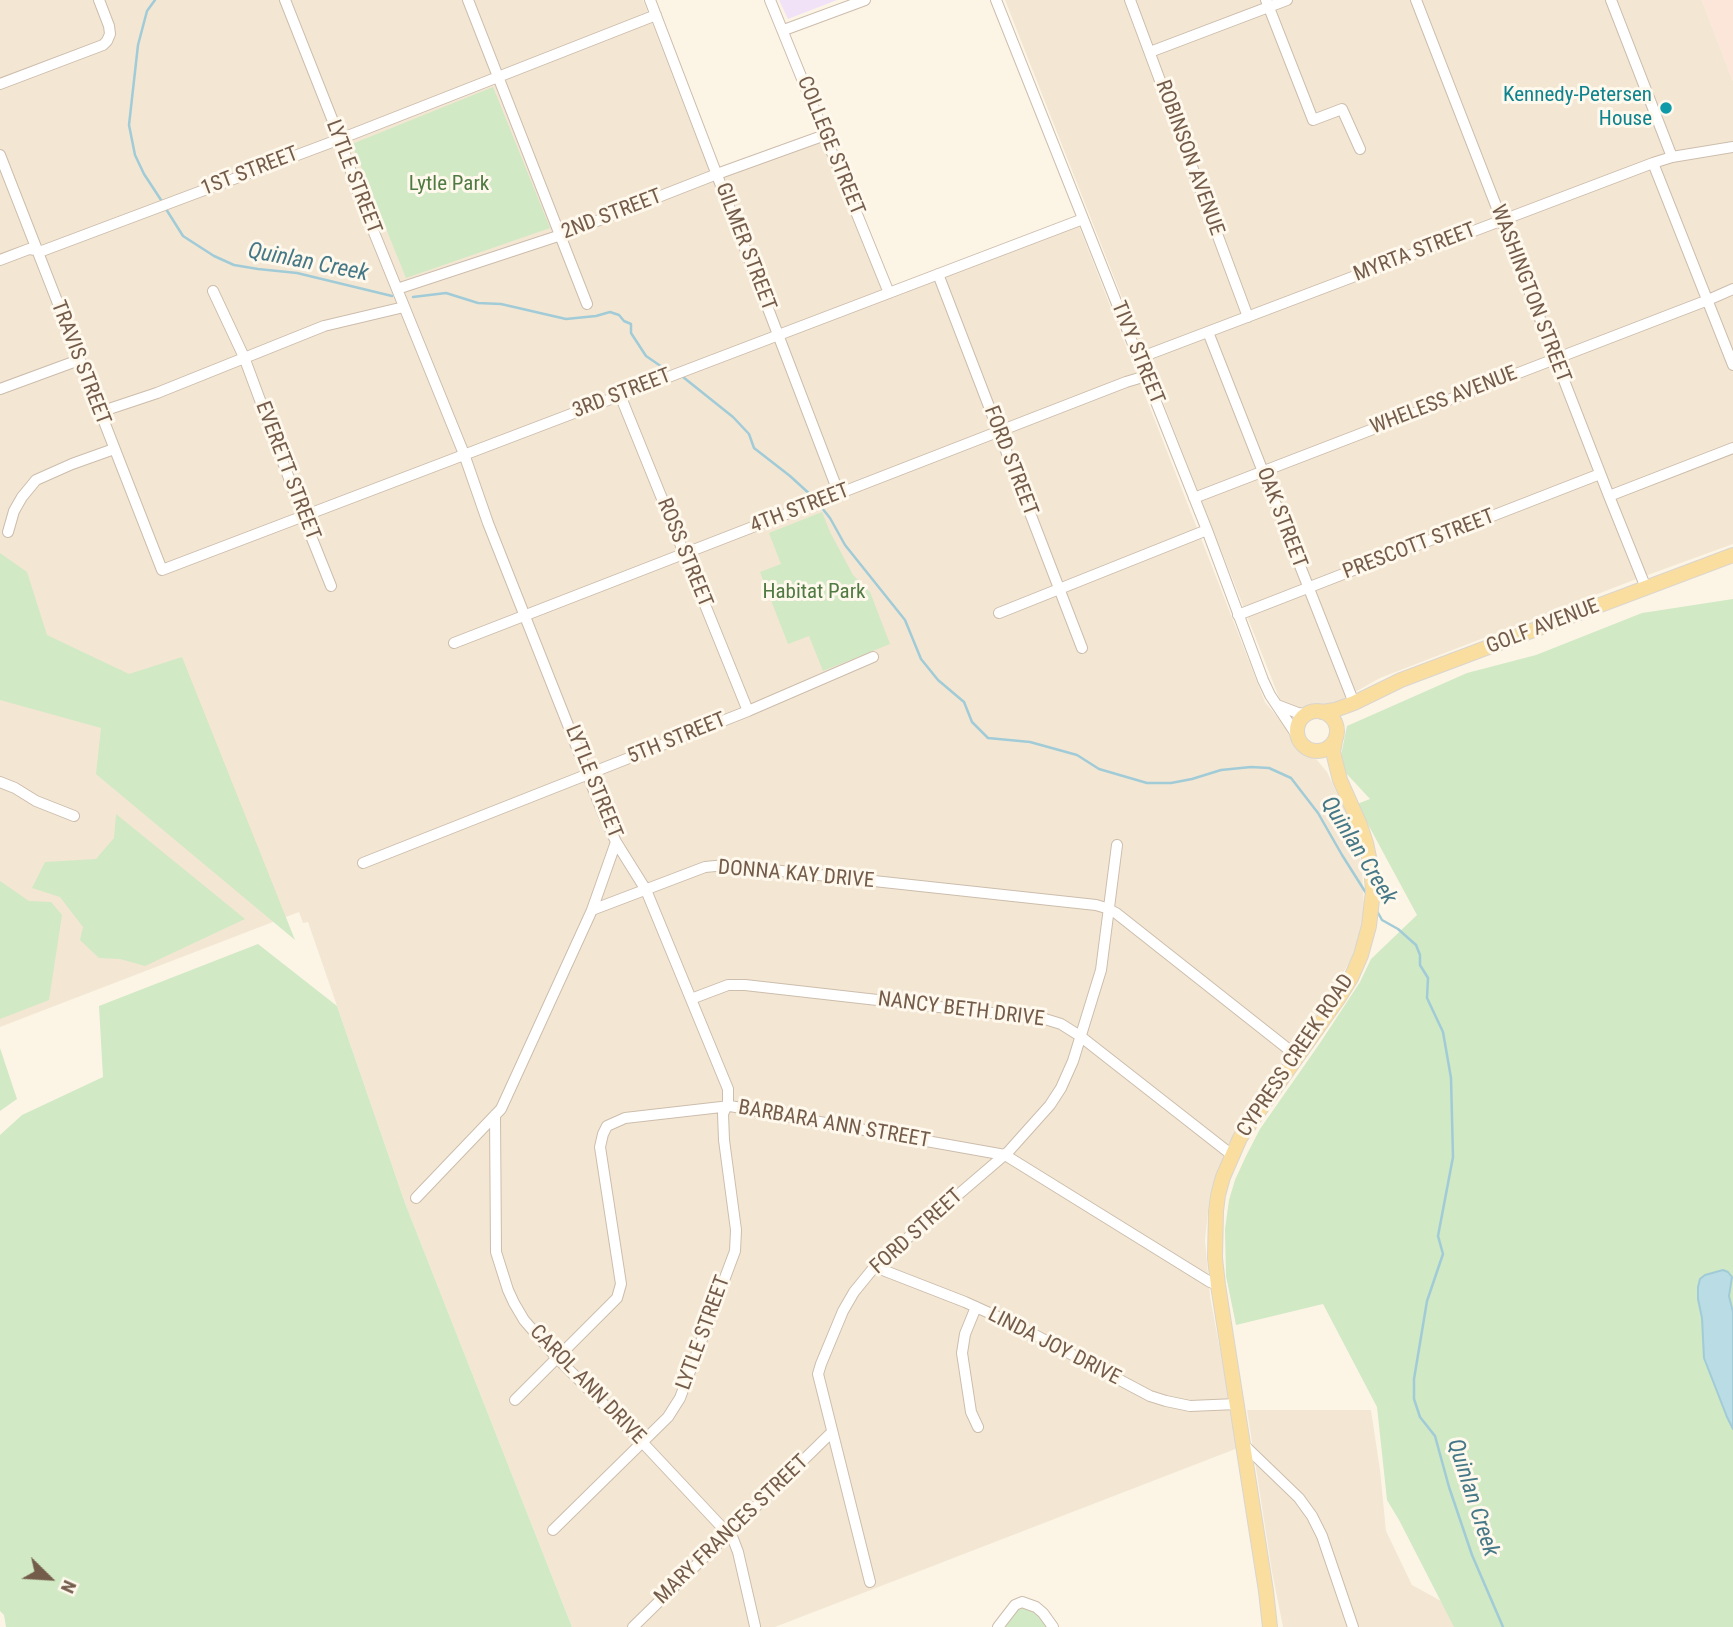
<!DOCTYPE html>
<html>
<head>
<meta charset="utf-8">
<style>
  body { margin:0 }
  #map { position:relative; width:1733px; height:1627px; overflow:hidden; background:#fcf5e6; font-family:"Roboto Condensed",sans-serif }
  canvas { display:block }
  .north { position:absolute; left:14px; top:1543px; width:70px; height:70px; -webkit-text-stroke:5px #fff8ec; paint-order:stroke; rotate:114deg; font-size:19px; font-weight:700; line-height:28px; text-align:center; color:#745c4b }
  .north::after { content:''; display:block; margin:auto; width:24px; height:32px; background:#745c4b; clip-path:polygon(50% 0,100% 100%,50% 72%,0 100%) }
</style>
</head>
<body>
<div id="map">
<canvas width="1733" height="1627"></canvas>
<div class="north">N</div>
</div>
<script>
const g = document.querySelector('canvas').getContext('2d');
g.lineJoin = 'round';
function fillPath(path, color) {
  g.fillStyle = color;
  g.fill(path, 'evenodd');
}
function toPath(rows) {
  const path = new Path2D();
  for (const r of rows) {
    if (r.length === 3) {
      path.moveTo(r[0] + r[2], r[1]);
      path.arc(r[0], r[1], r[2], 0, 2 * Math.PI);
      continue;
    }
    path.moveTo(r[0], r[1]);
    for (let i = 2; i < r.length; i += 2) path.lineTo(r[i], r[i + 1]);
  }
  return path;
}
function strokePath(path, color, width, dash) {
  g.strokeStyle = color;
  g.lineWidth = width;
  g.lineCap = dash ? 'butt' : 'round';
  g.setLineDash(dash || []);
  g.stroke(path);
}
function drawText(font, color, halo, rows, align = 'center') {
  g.font = font + ' "Roboto Condensed",sans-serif';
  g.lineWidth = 6;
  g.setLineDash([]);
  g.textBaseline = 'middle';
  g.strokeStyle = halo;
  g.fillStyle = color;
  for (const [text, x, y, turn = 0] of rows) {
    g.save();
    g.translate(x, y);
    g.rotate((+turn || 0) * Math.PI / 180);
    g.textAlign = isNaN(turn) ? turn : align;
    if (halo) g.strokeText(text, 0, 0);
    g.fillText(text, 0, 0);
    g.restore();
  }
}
fillPath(toPath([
  [0,0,643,0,713,181,822,140,886,299,1079,226,1265,702,1288,730,1293,740,1300,752,1317,760,1327,772,1353,827,1362,866,1364,908,1360,935,1351,959,1329,998,1231,1140,1222,1160,1210,1193,1205,1240,1210,1296,1238,1448,775,1627,572,1627,405,1203,308,922,303,923,299,912,0,1027],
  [1005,0,1702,0,1733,81,1733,544,1634,580,1380,678,1327,708,1316,706,1302,710,1289,707,1280,700],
  [1247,1410,1371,1410,1380,1470,1386,1531,1412,1585,1443,1602,1459,1627,1283,1627,1272,1572]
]), '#f3e7d4');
fillPath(toPath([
  [1702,0,1733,0,1733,81,1726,63]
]), '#fce6d9');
fillPath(toPath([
  [779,0,837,0,788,19]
]), '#f2e2f8');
fillPath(toPath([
  [493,87,550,228,406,278,352,144],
  [822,512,830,532,853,575,870,592,890,644,823,671,809,636,788,644,760,572,781,564,769,533],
  [0,553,27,572,47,635,129,674,182,657,295,940,96,774,101,728,0,700],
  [1733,599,1733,1627,1454,1627,1399,1520,1387,1500,1377,1407,1323,1304,1236,1325,1226,1276,1225,1229,1229,1200,1235,1180,1246,1156,1260,1129,1320,1043,1360,982,1371,959,1417,915,1357,804,1370,799,1345,772,1340,760,1347,726,1467,673,1536,655,1642,613],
  [116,814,245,919,145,966,120,959,99,958,80,940,83,927,60,897,32,888,45,862,96,859,114,838],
  [0,881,29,901,51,902,62,915,49,1000,0,1019],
  [258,944,337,1006,405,1203,572,1627,6,1627,4,1615,0,1611,0,1135,22,1115,103,1077,99,1006],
  [0,1048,17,1099,0,1111],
  [1026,1607,1034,1610,1047,1627,1001,1627,1019,1608]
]), '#d1e9c4');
const water = toPath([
  [1723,1270,1728,1272,1732,1277,1729,1296,1733,1312,1733,1429,1727,1417,1704,1358,1702,1318,1698,1299,1698,1287,1700,1279,1705,1275,1723,1270]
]);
fillPath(water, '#badce5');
strokePath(water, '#a1cbd7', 2);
strokePath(toPath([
  [155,0,147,11,138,45,129,125,135,155,144,174,163,203],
  [166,209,183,236,214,256,234,265,258,269,297,273,392,296],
  [413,297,446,293,478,303,501,304,566,319,596,316,610,312,619,315,624,321,631,324,631,333,646,356,668,371],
  [683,377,733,417,749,434,754,448,790,476,813,497],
  [822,508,830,518,845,545,905,620,921,659,938,680,964,702,972,722,988,738,1030,742,1077,755,1099,769,1147,783,1171,783,1192,779,1221,770,1251,767,1269,768,1291,778,1318,813,1342,855,1366,893],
  [1377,911,1382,920,1398,929,1416,945,1420,955,1420,965,1428,978,1427,998,1443,1032,1451,1078,1453,1157,1438,1236,1443,1254,1427,1301,1414,1379,1414,1399,1420,1417,1435,1436,1449,1487,1472,1555,1503,1627]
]), '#a1cbd7', 2.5);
const minor = toPath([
  [285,0,340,139,360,198,464,454,488,523,604,816,616,842,646,890,728,1089,728,1103,723,1114,724,1140,736,1230,735,1251,680,1398,668,1417,553,1530],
  [468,0,587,304],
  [650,0,839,494],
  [770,0,889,293],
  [996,0,1207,530,1263,680,1270,695,1298,737],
  [1130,0,1248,317],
  [1266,0,1313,120,1342,109,1360,149],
  [1416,0,1609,496,1646,588],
  [1611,0,1672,157],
  [784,30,865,0],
  [1150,52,1287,0],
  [0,84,103,45,107,41,110,34,109,26,99,0],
  [0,155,162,570,1083,219],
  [1653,163,1733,365],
  [0,260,29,249,42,251,340,139,656,15],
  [938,274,1082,648],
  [397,289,561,235,717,174,825,135],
  [213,291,244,357,303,516,331,586],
  [1208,332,1354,703],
  [1139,358,1653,163,1672,157,1733,147],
  [0,389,79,360],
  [620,395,748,711],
  [100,412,157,393,324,326,404,307],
  [1609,496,1733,448],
  [1194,498,1708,300,1733,289],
  [8,532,14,511,22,497,36,480,72,464,114,449],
  [999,613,1207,530],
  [1238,615,1600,474],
  [454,643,1126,382,1146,376],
  [1277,705,1298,713,1307,714],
  [0,782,15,788,36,801,74,816],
  [363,863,748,711,873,657],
  [592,910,616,842],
  [691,999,728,985,745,985,1045,1019,1061,1024,1080,1036,1232,1155],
  [495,1115,496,1252,508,1290,514,1303,524,1320,556,1357,643,1443,733,1539,738,1552,755,1626],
  [416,1198,501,1109,592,910,705,867,726,865,1096,905,1106,908,1116,913,1297,1056],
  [875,1267,965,1302,1018,1326,1150,1396,1166,1401,1190,1406,1237,1404],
  [976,1307,965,1334,962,1353,971,1412,978,1427],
  [515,1400,617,1298,621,1284,600,1147,603,1134,607,1126,625,1118,730,1106,1005,1155,1210,1282,1218,1285],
  [1243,1444,1299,1498,1312,1516,1322,1536,1353,1627],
  [870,1582,818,1374,821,1364,843,1311,854,1292,876,1265,1008,1152,1050,1105,1061,1088,1073,1061,1101,970,1117,845],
  [633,1627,832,1432],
  [998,1627,1015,1605,1022,1602,1036,1607,1043,1613,1053,1627]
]);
const major = toPath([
  [1317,731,20],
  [1322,712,1335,710,1354,703,1401,680,1733,555],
  [1270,1627,1266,1591,1218,1285,1215,1258,1216,1211,1218,1195,1223,1177,1240,1138,1338,999,1351,978,1361,955,1369,926,1373,891,1371,867,1366,843,1360,825,1340,780,1333,752,1335,741]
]);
strokePath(minor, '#cdbdac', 12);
strokePath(major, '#dbd5d0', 16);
strokePath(minor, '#fff', 10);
strokePath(major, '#f9de9f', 14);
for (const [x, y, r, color] of [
  [1666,108,7,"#0f9aa8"]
]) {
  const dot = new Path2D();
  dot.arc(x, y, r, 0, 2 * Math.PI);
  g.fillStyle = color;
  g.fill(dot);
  strokePath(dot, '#fff8ec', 2.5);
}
drawText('21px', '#0d838f', '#fff8ec', [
  ["Kennedy-Petersen",1652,96],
  ["House",1652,120]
], 'right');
drawText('21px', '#745c4b', '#fff8ec', [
  ["COLLEGE STREET",830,146,68],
  ["ROBINSON AVENUE",1189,158,70],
  ["1ST STREET",250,172,-21],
  ["LYTLE STREET",353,177,69],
  ["2ND STREET",612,215,-21],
  ["GILMER STREET",745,247,69],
  ["MYRTA STREET",1415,253,-21],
  ["WASHINGTON STREET",1530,294,69],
  ["TIVY STREET",1137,353,68],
  ["TRAVIS STREET",80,363,69],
  ["3RD STREET",622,394,-21],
  ["WHELESS AVENUE",1444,401,-21],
  ["FORD STREET",1010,461,69],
  ["EVERETT STREET",287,471,69],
  ["4TH STREET",800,509,-21],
  ["OAK STREET",1281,518,69],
  ["PRESCOTT STREET",1419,545,-21],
  ["ROSS STREET",684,553,68],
  ["GOLF AVENUE",1543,627,-21],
  ["5TH STREET",677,739,-22],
  ["LYTLE STREET",593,782,68],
  ["DONNA KAY DRIVE",796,875,5],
  ["NANCY BETH DRIVE",961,1010,7],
  ["CYPRESS CREEK ROAD",1296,1056,-56],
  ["BARBARA ANN STREET",834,1125,10],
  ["FORD STREET",917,1232,-42],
  ["LYTLE STREET",704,1333,-70],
  ["LINDA JOY DRIVE",1054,1347,27],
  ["CAROL ANN DRIVE",587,1385,46],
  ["MARY FRANCES STREET",732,1530,-44]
]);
drawText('21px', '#507a43', '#fff8ec', [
  ["Lytle Park",449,185],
  ["Habitat Park",814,593]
]);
drawText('italic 23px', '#457887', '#fff8ec', [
  ["Quinlan Creek",308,263,11],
  ["Quinlan Creek",1358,851,58],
  ["Quinlan Creek",1472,1498,72]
]);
</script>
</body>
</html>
